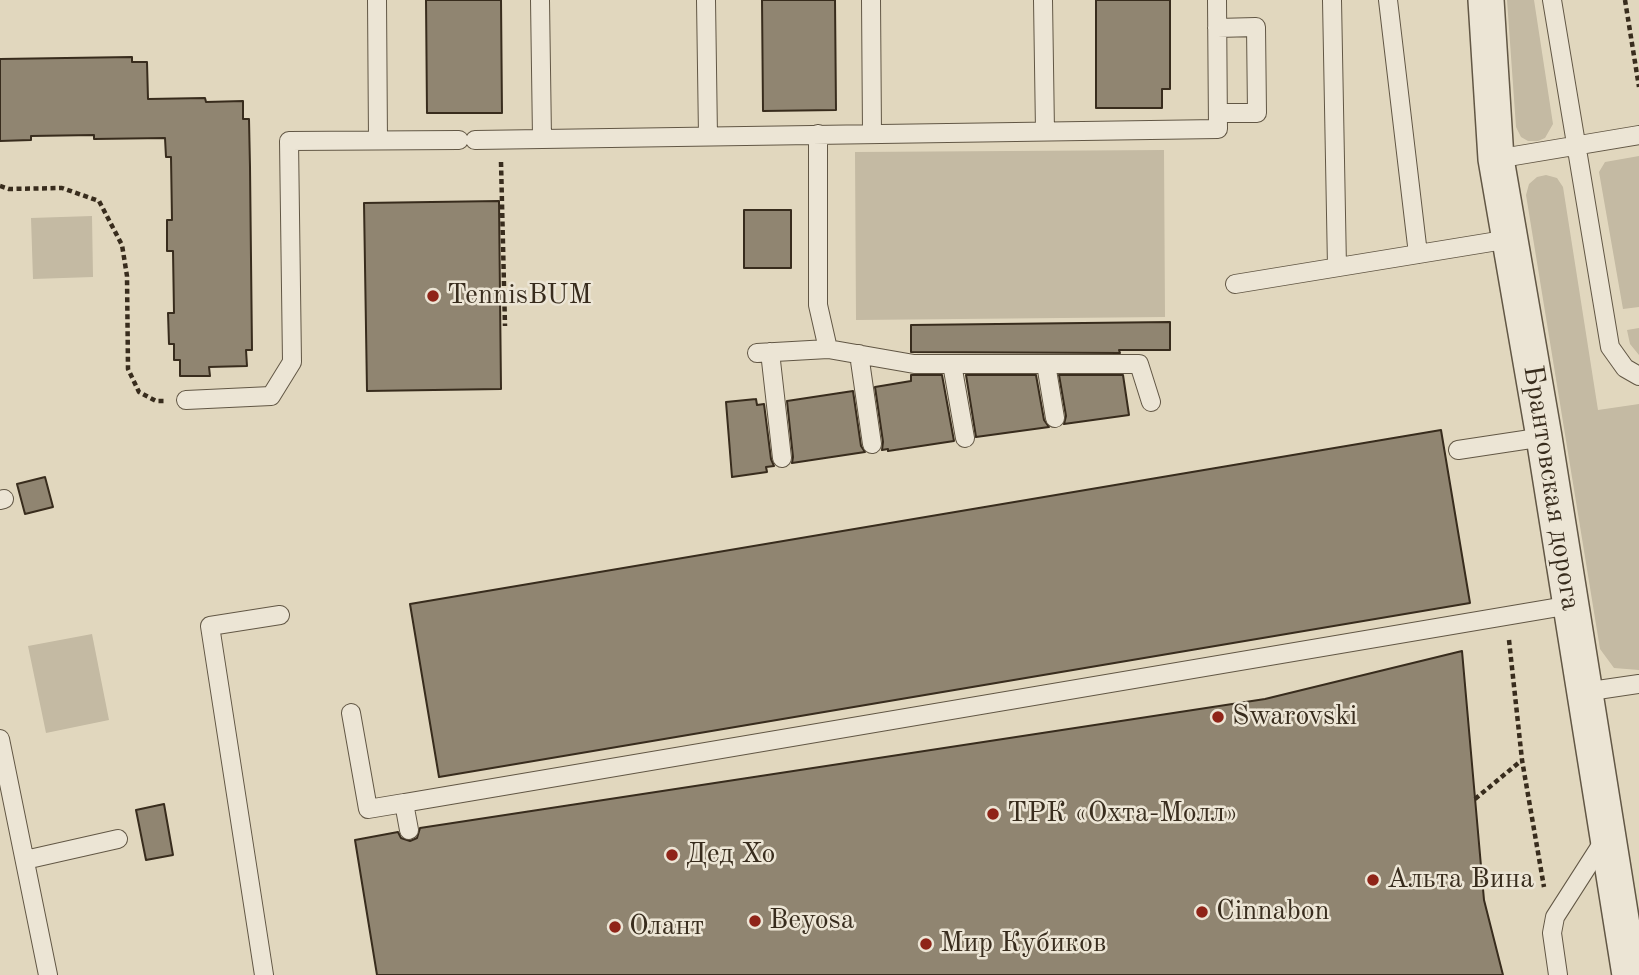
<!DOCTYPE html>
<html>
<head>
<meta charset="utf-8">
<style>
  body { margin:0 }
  canvas { display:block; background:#e1d7be }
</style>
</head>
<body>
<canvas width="1639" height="975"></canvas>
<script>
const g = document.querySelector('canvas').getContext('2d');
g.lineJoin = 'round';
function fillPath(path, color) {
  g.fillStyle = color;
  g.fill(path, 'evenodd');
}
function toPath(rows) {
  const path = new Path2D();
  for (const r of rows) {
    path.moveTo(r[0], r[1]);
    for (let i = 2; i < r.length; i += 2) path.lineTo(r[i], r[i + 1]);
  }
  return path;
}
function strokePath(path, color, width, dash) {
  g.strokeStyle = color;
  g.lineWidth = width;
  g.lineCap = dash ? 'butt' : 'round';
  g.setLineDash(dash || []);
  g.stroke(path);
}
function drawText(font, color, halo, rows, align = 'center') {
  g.font = font + ' "Old Standard TT",serif';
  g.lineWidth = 5;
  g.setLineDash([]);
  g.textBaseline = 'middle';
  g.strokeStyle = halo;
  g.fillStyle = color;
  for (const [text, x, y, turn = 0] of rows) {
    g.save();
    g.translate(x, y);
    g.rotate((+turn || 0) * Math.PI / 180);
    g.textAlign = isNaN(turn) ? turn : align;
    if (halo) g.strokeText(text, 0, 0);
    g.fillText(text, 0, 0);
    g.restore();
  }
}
fillPath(toPath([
  [1507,0,1534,0,1553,124,1545,138,1538,141,1528,141,1521,137,1516,127],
  [1164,150,1165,317,856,320,855,152],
  [1639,156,1639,307,1623,309,1599,172,1605,162],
  [1546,175,1557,178,1563,187,1598,410,1639,404,1639,670,1614,668,1600,649,1526,195,1529,184,1537,177],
  [92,216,93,277,33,279,31,218],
  [1639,328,1639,355,1630,344,1627,330],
  [92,634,109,720,46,733,28,646]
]), '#c4baa3');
const building = toPath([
  [426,0,501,0,502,113,427,113,426,0],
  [762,0,835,0,836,110,763,111,762,0],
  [1096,0,1170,0,1170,89,1162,89,1162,108,1096,108,1096,0],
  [132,57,132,62,147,62,148,99,205,98,206,102,243,101,243,119,249,119,250,167,252,350,246,350,247,366,209,367,210,376,180,376,180,360,174,360,174,344,169,344,168,313,174,313,173,251,167,251,167,220,172,220,171,157,166,157,165,138,94,139,94,135,31,136,31,140,0,141,0,59,132,57],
  [499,201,501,389,367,391,364,203,499,201],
  [744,210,791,210,791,268,744,268,744,210],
  [1170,322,1170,350,1119,350,1120,353,911,352,911,325,1170,322],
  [911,375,942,375,954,441,888,451,888,449,882,450,883,442,875,387,911,381,911,375],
  [966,375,1036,375,1044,420,1049,427,976,437,966,375],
  [1059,375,1123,375,1129,415,1064,424,1066,416,1059,375],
  [853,391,861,446,865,452,792,463,793,457,787,401,853,391],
  [756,399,757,405,764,404,771,459,774,466,766,467,767,472,732,477,726,402,756,399],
  [1441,430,1470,603,439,777,410,604,1441,430],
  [45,477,53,507,25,514,17,484,45,477],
  [1462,651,1484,900,1503,975,377,975,355,840,398,832,401,838,410,841,417,838,420,828,1265,699,1462,651],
  [164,804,173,855,146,860,136,810,164,804]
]);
fillPath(building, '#908571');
strokePath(building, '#382c1d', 2);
const service = toPath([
  [377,0,378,140],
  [540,0,542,138],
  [706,0,708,136],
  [871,0,872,133],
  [1043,0,1045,131],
  [1332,0,1337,267],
  [1388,0,1418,254],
  [1552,0,1610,347,1625,368,1639,376],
  [1217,28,1256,27,1257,113,1218,113],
  [818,134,818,305,828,349],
  [475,140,1218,129,1217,0],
  [1496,159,1639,135],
  [1235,284,1510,239],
  [770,352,782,458],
  [757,353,828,349,914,364,1139,364,1151,402],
  [859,354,872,444],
  [952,364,965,438],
  [1046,364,1055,418],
  [186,400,271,396,292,362,289,141,459,140],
  [1458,450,1544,437],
  [0,500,4,499],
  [1584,692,1639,684],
  [351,713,368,809,404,803],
  [0,739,48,975],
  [409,830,404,803,1571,605],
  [25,860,118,839],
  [264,975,210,626,280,615],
  [1558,975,1552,933,1555,917,1605,839]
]);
const minor = toPath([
  [1486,0,1496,159,1544,437,1630,975]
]);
strokePath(service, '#625745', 20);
strokePath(minor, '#625745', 38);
strokePath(toPath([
  [1625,0,1639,87],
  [501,162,505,326],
  [0,186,9,189,62,188,99,201,122,245,127,276,128,369,139,392,156,401,164,401],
  [1509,640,1522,760,1544,887],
  [1475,799,1522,760]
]), '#382c1d', 4.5, [5, 3.5]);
strokePath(service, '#ece5d5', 18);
strokePath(minor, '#ece5d5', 35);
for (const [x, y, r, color] of [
  [433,296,7,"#8f2418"],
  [1218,717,7,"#8f2418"],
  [993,814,7,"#8f2418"],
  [672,855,7,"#8f2418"],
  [1373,880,7,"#8f2418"],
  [1202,912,7,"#8f2418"],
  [755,921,7,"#8f2418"],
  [615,927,7,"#8f2418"],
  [926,944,7,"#8f2418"]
]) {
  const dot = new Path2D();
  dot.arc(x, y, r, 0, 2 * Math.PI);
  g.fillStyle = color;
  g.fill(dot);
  strokePath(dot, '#ece5d5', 2.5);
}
drawText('28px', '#382c1d', '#ece5d5', [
  ["TennisBUM",447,296],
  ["Swarovski",1232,717],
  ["ТРК «Охта-Молл»",1007,814],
  ["Дед Хо",686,855],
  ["Альта Вина",1387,880],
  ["Cinnabon",1216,912],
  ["Beyosa",769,921],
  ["Олант",629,927],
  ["Мир Кубиков",940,944]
], 'left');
drawText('28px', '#382c1d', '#ece5d5', [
  ["Брантовская дорога",1551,488,81]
]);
</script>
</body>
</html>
